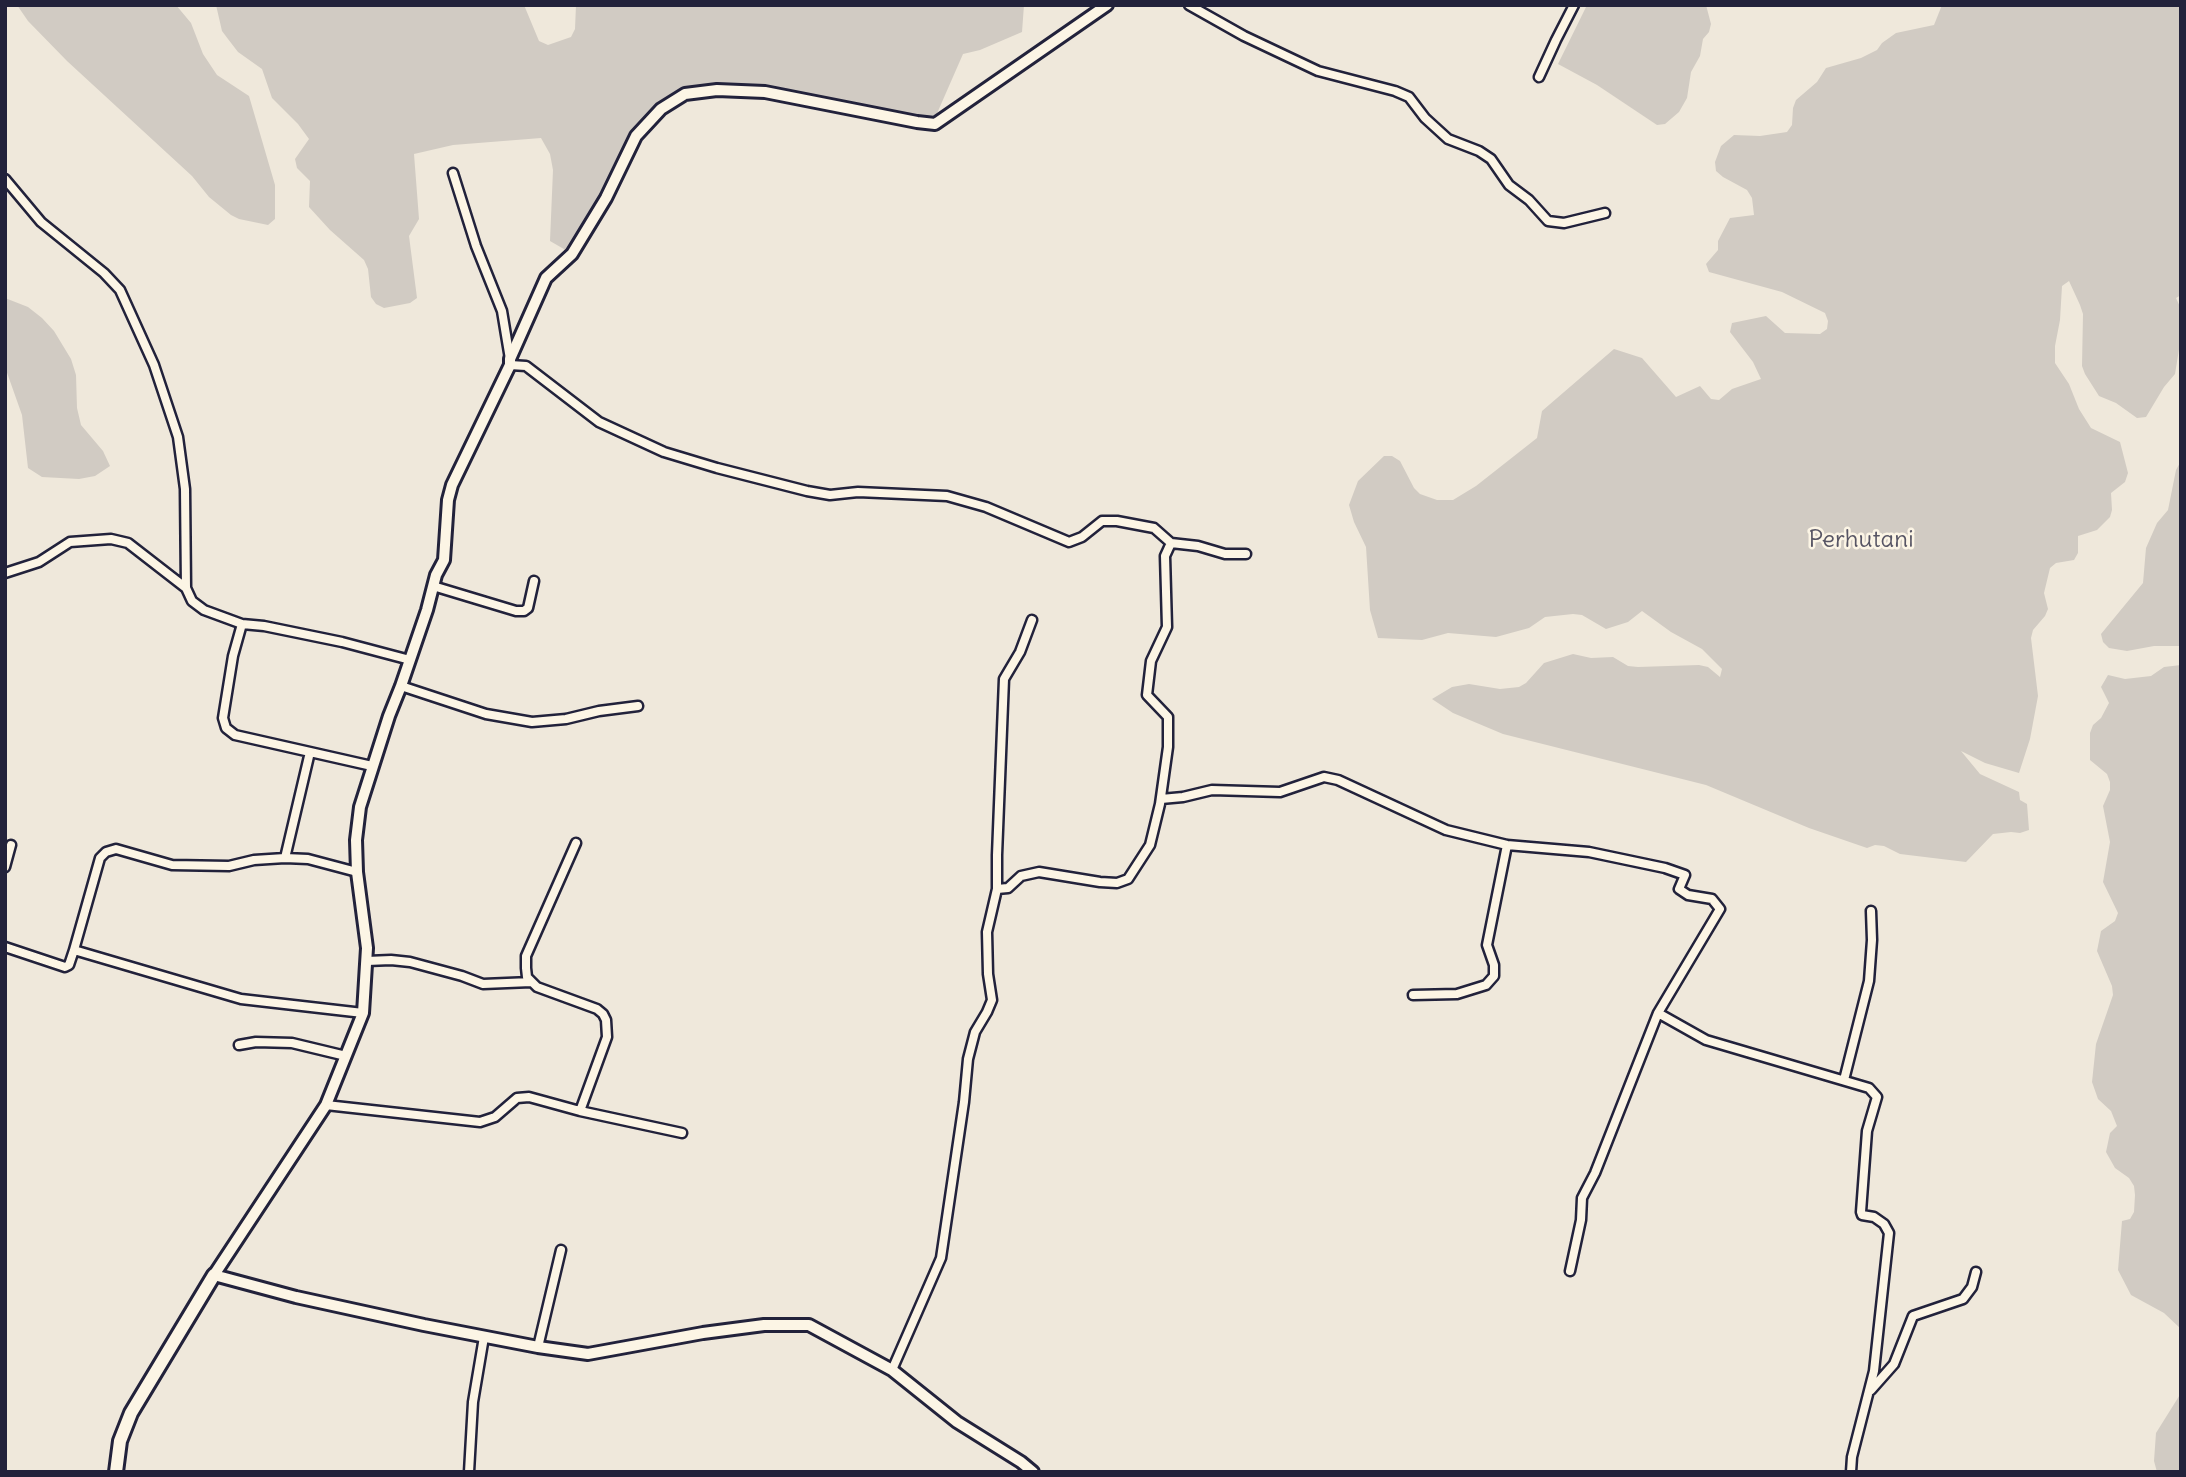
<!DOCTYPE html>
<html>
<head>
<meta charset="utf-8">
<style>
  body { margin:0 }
  #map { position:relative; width:2186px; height:1477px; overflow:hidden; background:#efe8db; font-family:Delius,sans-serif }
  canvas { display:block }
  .frame { position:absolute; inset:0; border:7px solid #22223b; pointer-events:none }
</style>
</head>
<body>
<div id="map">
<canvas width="2186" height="1477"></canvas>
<div class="frame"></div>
</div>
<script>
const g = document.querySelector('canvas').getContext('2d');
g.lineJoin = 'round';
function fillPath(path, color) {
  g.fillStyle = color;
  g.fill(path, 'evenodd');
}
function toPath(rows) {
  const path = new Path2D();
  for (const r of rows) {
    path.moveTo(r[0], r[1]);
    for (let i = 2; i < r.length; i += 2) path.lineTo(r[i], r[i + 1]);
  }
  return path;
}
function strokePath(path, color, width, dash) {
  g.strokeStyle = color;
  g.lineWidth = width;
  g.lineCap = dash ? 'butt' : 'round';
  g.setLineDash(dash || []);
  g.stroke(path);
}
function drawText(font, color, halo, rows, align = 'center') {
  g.font = font + ' Delius,sans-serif';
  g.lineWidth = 5;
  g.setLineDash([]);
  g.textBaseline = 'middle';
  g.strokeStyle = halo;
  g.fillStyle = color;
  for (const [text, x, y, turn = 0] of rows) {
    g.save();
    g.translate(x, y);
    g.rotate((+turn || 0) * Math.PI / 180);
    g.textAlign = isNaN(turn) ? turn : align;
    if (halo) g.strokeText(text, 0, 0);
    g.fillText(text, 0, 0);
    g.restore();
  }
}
fillPath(toPath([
  [17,5,176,5,191,23,203,54,217,75,249,96,275,185,275,219,268,225,239,219,231,215,209,197,192,176,67,61,28,21],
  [216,5,524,5,539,41,548,45,571,37,575,29,576,5,1024,5,1022,32,980,50,963,54,935,118,918,119,717,86,658,106,569,252,550,241,553,170,550,154,541,138,453,145,414,154,419,219,409,236,417,298,410,303,384,308,376,304,371,297,368,269,364,260,330,230,309,207,310,181,297,168,295,159,309,139,298,124,272,98,262,69,238,52,228,39,222,31],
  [1587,5,1706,5,1711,24,1709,32,1703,39,1700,56,1691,72,1687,98,1679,112,1665,124,1657,125,1597,85,1558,64],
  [1942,5,2181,5,2181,295,2176,298,2181,309,2181,337,2175,374,2164,387,2146,417,2137,418,2116,403,2099,396,2085,374,2082,366,2083,314,2080,305,2069,281,2062,286,2060,320,2055,346,2055,363,2069,384,2079,409,2091,428,2120,442,2128,473,2125,482,2111,493,2112,510,2110,517,2097,530,2078,536,2078,553,2074,560,2056,563,2050,568,2044,593,2048,609,2045,616,2033,630,2031,638,2038,696,2030,739,2019,773,1985,763,1961,751,1980,774,2019,792,2020,800,2027,804,2029,830,2020,833,2011,832,1993,834,1966,862,1900,854,1884,846,1875,845,1867,848,1809,828,1706,785,1503,734,1453,713,1432,699,1452,687,1469,684,1500,689,1519,687,1526,683,1544,663,1573,654,1591,658,1613,657,1628,666,1638,667,1699,665,1708,667,1720,677,1722,669,1702,649,1671,632,1642,611,1628,622,1606,629,1582,615,1573,614,1545,617,1529,628,1496,637,1448,633,1422,640,1378,638,1370,610,1366,547,1354,522,1349,505,1358,481,1384,456,1392,456,1400,461,1414,488,1420,494,1437,500,1453,500,1476,486,1537,438,1542,411,1614,349,1642,358,1676,397,1700,386,1711,399,1719,400,1732,389,1761,379,1753,362,1730,332,1732,323,1766,316,1785,333,1820,334,1827,329,1828,321,1825,313,1782,292,1709,272,1706,264,1718,250,1718,241,1730,218,1754,215,1752,198,1747,190,1723,177,1716,171,1715,162,1721,146,1734,135,1760,136,1787,132,1792,125,1793,108,1796,100,1817,82,1826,68,1861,58,1877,50,1882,43,1896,33,1934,25],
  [5,298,28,307,42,318,54,331,71,359,76,375,77,408,81,425,103,451,110,466,95,476,79,479,42,477,28,468,22,415,5,367],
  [2181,461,2181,646,2154,646,2127,651,2109,648,2103,642,2101,634,2143,583,2146,548,2157,523,2168,510,2176,470],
  [2181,665,2181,1329,2164,1313,2131,1295,2118,1270,2122,1221,2130,1219,2134,1212,2135,1195,2134,1186,2129,1178,2115,1168,2106,1152,2110,1133,2117,1126,2111,1111,2098,1099,2092,1082,2096,1044,2113,995,2112,986,2097,951,2101,931,2115,921,2118,913,2103,882,2110,842,2103,806,2110,790,2110,782,2107,774,2090,760,2090,733,2093,725,2101,718,2109,703,2101,687,2108,675,2125,679,2151,676,2164,667],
  [2181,1393,2181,1472,2157,1472,2154,1461,2156,1433]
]), '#d1cbc3');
const minor = toPath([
  [1189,5,1244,36,1318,71,1395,91,1409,97,1425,118,1448,139,1479,151,1491,159,1509,185,1529,200,1548,221,1564,223,1605,213],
  [1539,77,1556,40,1574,5],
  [453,173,476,246,502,311,510,359],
  [5,179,41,222,104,273,120,290,154,365,178,437,185,489,186,588,192,601,204,610,242,624,233,656,223,718,226,728,235,735,372,766],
  [510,365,526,366,599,422,664,452,717,468,807,491,830,495,858,492,947,496,986,507,1069,542,1082,537,1102,521,1117,521,1154,528,1171,543],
  [5,573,39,562,70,542,111,539,128,543,186,588],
  [433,586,516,611,524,611,528,608,534,581],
  [242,624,264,626,342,642,410,660],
  [401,686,486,714,532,722,566,719,599,711,638,706],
  [1161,799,1183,797,1212,790,1280,792,1324,777,1338,780,1446,830,1507,845,1589,852,1665,868,1685,875,1679,889,1688,895,1712,899,1720,909,1658,1013,1595,1173,1582,1198,1581,1220,1570,1271],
  [576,843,526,956,526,968,527,977,537,987,597,1009,603,1014,606,1020,607,1037,580,1111],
  [285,858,310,752],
  [5,867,11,845],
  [997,889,1008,888,1021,876,1039,872,1100,882,1117,883,1128,879,1150,845,1160,804,1168,747,1168,717,1147,695,1151,661,1167,627,1165,556,1171,543,1198,546,1225,554,1246,554],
  [5,947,65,967,69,965,74,950,241,999,363,1013],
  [74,950,100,858,106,852,116,849,172,865,229,866,254,860,285,858,308,859,357,872],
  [367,961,391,960,410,962,462,976,483,984,531,982],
  [1413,995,1457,994,1486,985,1494,976,1494,965,1487,945,1507,845],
  [1658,1013,1706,1040,1869,1088,1877,1097,1867,1131,1861,1212,1862,1215,1874,1217,1884,1224,1889,1233,1874,1371,1852,1457,1851,1472],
  [239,1045,256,1042,292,1043,346,1056],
  [1844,1080,1869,981,1872,940,1871,911],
  [326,1105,480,1122,495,1117,517,1098,529,1097,580,1111,682,1133],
  [538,1347,561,1250],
  [892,1370,941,1258,964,1102,968,1059,975,1032,987,1012,992,1000,988,974,987,932,997,889,997,855,1004,679,1020,652,1032,620],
  [1871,1390,1894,1364,1913,1316,1963,1299,1972,1287,1976,1272],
  [469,1472,473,1402,484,1337]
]);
const tertiary = toPath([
  [1033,1472,1021,1462,957,1422,892,1370,809,1325,764,1325,703,1333,588,1354,538,1347,424,1325,296,1297,214,1275,326,1105,363,1013,367,948,357,872,356,840,360,807,389,716,401,686,427,610,436,575,444,560,448,500,452,485,510,365,510,359,546,278,572,254,606,198,636,136,661,109,685,94,717,90,765,92,917,122,935,124,1107,5]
]);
const secondary = toPath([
  [116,1472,120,1441,131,1413,214,1275]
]);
strokePath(minor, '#22223b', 13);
strokePath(tertiary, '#22223b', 16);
strokePath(secondary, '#22223b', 18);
strokePath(minor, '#fcf5e5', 8);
strokePath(tertiary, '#fcf5e5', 10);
strokePath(secondary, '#fcf5e5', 12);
drawText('24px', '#575564', '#fcf5e5', [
  ["Perhutani",1861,540]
]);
</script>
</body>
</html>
